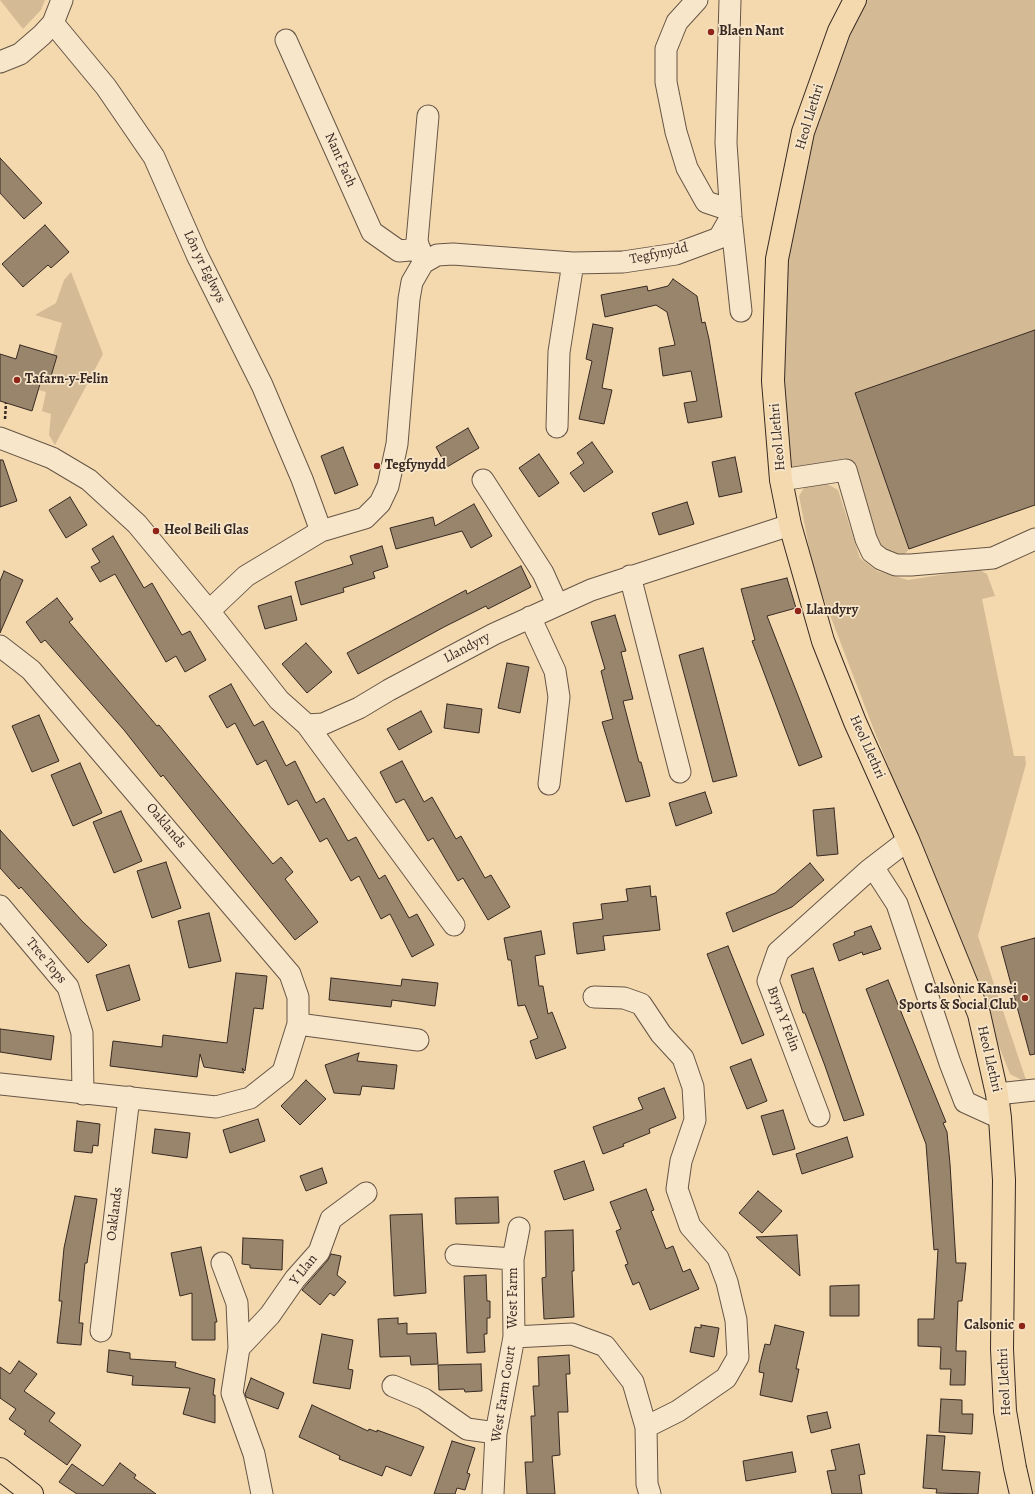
<!DOCTYPE html>
<html>
<head>
<meta charset="utf-8">
<style>
  body { margin:0 }
  canvas { display:block; background:#f4d9ae }
</style>
</head>
<body>
<canvas width="1035" height="1494"></canvas>
<script>
const g = document.querySelector('canvas').getContext('2d');
g.lineJoin = 'round';
function fillPath(path, color) {
  g.fillStyle = color;
  g.fill(path, 'evenodd');
}
function toPath(rows) {
  const path = new Path2D();
  for (const r of rows) {
    path.moveTo(r[0], r[1]);
    for (let i = 2; i < r.length; i += 2) path.lineTo(r[i], r[i + 1]);
  }
  return path;
}
function strokePath(path, color, width, dash) {
  g.strokeStyle = color;
  g.lineWidth = width;
  g.lineCap = dash ? 'butt' : 'round';
  g.setLineDash(dash || []);
  g.stroke(path);
}
function drawText(font, color, halo, rows, align = 'center') {
  g.font = font + ' Alegreya,serif';
  g.lineWidth = 3.5;
  g.setLineDash([]);
  g.textBaseline = 'middle';
  g.strokeStyle = halo;
  g.fillStyle = color;
  for (const [text, x, y, turn = 0] of rows) {
    g.save();
    g.translate(x, y);
    g.rotate((+turn || 0) * Math.PI / 180);
    g.textAlign = isNaN(turn) ? turn : align;
    if (halo) g.strokeText(text, 0, 0);
    g.fillText(text, 0, 0);
    g.restore();
  }
}
fillPath(toPath([
  [0,0,45,0,41,10,23,29],
  [856,0,1035,0,1035,330,855,393,909,549,896,565,881,559,846,471,781,480,773,381,803,132],
  [71,272,103,354,55,445,49,435,51,414,42,411,46,392,39,390,43,374,51,376,57,356,53,355,62,323,35,315,56,303,64,280],
  [824,482,838,490,860,558,877,571,908,580,978,569,987,574,995,596,982,599,1014,756,1025,756,1026,764,978,936,1027,1083,1010,1074,872,725,814,573,799,496,805,486]
]), '#d4bb96');
const building = toPath([
  [0,158,42,203,24,219,0,193,0,158],
  [45,225,69,252,51,268,48,265,23,287,2,264,45,225],
  [673,279,697,296,702,323,705,322,709,339,722,417,688,423,684,403,697,401,691,371,663,376,659,348,675,345,667,312,656,305,605,317,601,295,647,286,648,291,668,286,673,279],
  [593,324,613,328,602,388,612,390,604,424,579,419,592,361,586,359,593,324],
  [1035,330,1035,505,909,549,855,393,1035,330],
  [20,345,57,356,51,376,43,374,32,411,0,401,0,354,16,359,20,345],
  [468,428,479,448,447,467,436,447,468,428],
  [592,442,613,472,584,492,570,473,584,463,577,453,592,442],
  [343,447,358,485,335,494,321,456,343,447],
  [539,454,559,483,539,497,519,468,539,454],
  [735,457,742,492,719,497,712,462,735,457],
  [0,460,3,460,17,501,0,507,0,460],
  [70,497,87,525,66,538,49,510,70,497],
  [687,502,694,524,659,535,652,513,687,502],
  [474,504,492,536,471,548,462,531,396,549,390,528,433,517,435,526,474,504],
  [113,536,144,588,152,583,182,635,190,631,206,660,185,672,176,656,166,662,115,574,100,582,91,567,100,562,92,549,113,536],
  [382,546,388,567,373,572,375,578,343,588,344,592,301,605,295,582,353,564,350,556,382,546],
  [521,566,531,587,488,609,486,606,444,627,358,674,347,653,466,590,467,594,521,566],
  [4,571,23,580,0,633,0,581,4,571],
  [787,578,796,608,767,616,822,757,799,766,752,641,755,640,741,589,787,578],
  [291,596,297,620,265,629,258,606,291,596],
  [57,598,73,619,69,622,157,726,159,725,273,864,281,857,293,872,285,879,318,922,295,940,163,775,161,777,124,730,45,640,41,643,26,622,57,598],
  [615,615,626,651,621,652,633,699,623,701,639,762,641,762,650,796,626,802,602,722,613,719,601,671,605,669,591,622,615,615],
  [306,643,332,672,307,693,282,664,306,643],
  [703,648,737,776,713,782,679,655,703,648],
  [507,663,529,667,520,713,498,708,507,663],
  [231,684,254,726,263,721,286,766,295,761,316,803,324,798,348,841,356,837,379,879,385,875,409,918,417,914,434,945,412,957,390,914,381,919,359,876,351,881,327,838,320,842,297,800,288,805,266,760,257,765,235,723,227,728,209,696,231,684],
  [447,704,482,709,479,733,444,728,447,704],
  [421,711,432,732,399,750,387,729,421,711],
  [39,715,59,761,32,772,12,726,39,715],
  [402,761,424,802,432,797,456,839,461,836,485,878,491,875,510,907,488,920,463,878,458,881,433,838,428,841,404,799,396,803,380,772,402,761],
  [80,763,102,813,73,826,51,775,80,763],
  [705,792,712,813,676,826,669,803,705,792],
  [834,808,838,854,817,856,813,810,834,808],
  [121,811,142,861,114,873,93,822,121,811],
  [0,830,82,921,107,945,88,963,21,887,19,889,0,868,0,830],
  [166,862,181,908,152,918,137,871,166,862],
  [810,863,824,880,792,907,733,932,726,913,775,893,810,863],
  [650,886,651,897,656,896,660,930,603,936,605,950,577,954,573,923,603,919,601,904,628,901,626,889,650,886],
  [209,913,221,961,189,968,178,921,209,913],
  [871,926,881,949,863,955,862,952,839,961,833,944,855,935,854,932,871,926],
  [541,931,545,954,535,956,539,986,543,986,548,1014,552,1012,566,1048,536,1059,530,1041,538,1038,525,1005,518,1006,511,960,508,960,504,938,541,931],
  [1035,938,1035,1054,1030,1055,1001,947,1035,938],
  [728,946,764,1035,742,1044,707,954,728,946],
  [129,965,140,1000,107,1011,96,975,129,965],
  [813,968,864,1115,844,1121,825,1066,805,1013,803,1013,791,975,813,968],
  [236,973,267,976,263,1009,254,1008,245,1071,242,1068,244,1073,204,1067,200,1054,197,1077,110,1066,113,1041,162,1047,163,1035,227,1043,236,973],
  [331,978,401,986,402,979,438,983,435,1006,392,1000,391,1007,329,1000,331,978],
  [888,980,946,1122,943,1123,947,1132,950,1164,956,1263,966,1263,962,1301,958,1301,956,1351,966,1351,965,1385,950,1385,951,1369,940,1369,941,1347,918,1346,918,1319,934,1319,938,1249,934,1250,926,1144,866,989,888,980],
  [0,1029,54,1036,51,1060,0,1052,0,1029],
  [359,1053,357,1061,397,1065,394,1089,362,1086,360,1095,334,1093,325,1065,359,1053],
  [751,1059,767,1101,747,1109,730,1067,751,1059],
  [306,1080,326,1099,300,1125,281,1106,306,1080],
  [664,1088,676,1118,649,1129,650,1133,623,1144,624,1146,603,1154,593,1127,643,1109,638,1098,664,1088],
  [783,1110,795,1149,773,1155,761,1116,783,1110],
  [258,1119,265,1141,230,1153,223,1130,258,1119],
  [77,1121,100,1124,98,1146,93,1145,92,1153,74,1151,77,1121],
  [155,1129,190,1133,187,1158,152,1153,155,1129],
  [847,1137,853,1157,802,1174,796,1154,847,1137],
  [584,1161,594,1190,564,1200,554,1171,584,1161],
  [322,1168,327,1183,306,1191,300,1176,322,1168],
  [646,1189,654,1210,651,1211,666,1249,673,1246,683,1272,690,1269,699,1289,650,1310,639,1282,633,1285,625,1265,628,1264,616,1231,621,1229,610,1202,646,1189],
  [758,1191,782,1211,762,1233,739,1213,758,1191],
  [75,1196,97,1199,87,1263,85,1263,79,1323,83,1323,81,1345,57,1343,62,1301,59,1301,64,1248,75,1196],
  [498,1197,499,1223,456,1224,455,1198,498,1197],
  [422,1214,426,1293,394,1296,390,1215,422,1214],
  [573,1230,574,1271,572,1271,574,1317,544,1319,542,1278,546,1277,545,1231,573,1230],
  [797,1235,800,1276,756,1237,797,1235],
  [243,1238,283,1240,282,1270,250,1268,250,1265,242,1264,243,1238],
  [201,1247,217,1322,215,1322,215,1340,192,1340,192,1293,180,1296,171,1253,201,1247],
  [331,1254,341,1256,337,1275,346,1282,334,1296,330,1293,320,1305,302,1290,328,1260,331,1254],
  [486,1275,487,1301,490,1301,490,1318,487,1318,487,1334,484,1334,485,1352,467,1353,464,1276,486,1275],
  [859,1285,859,1316,830,1316,830,1286,859,1285],
  [398,1318,398,1324,407,1323,407,1334,436,1333,438,1364,411,1365,410,1356,380,1357,378,1319,398,1318],
  [701,1325,719,1328,714,1357,690,1352,695,1327,701,1328,701,1325],
  [775,1325,804,1332,796,1369,799,1369,792,1402,760,1395,764,1373,759,1372,760,1364,765,1344,770,1345,775,1325],
  [322,1334,353,1340,348,1369,353,1370,350,1389,313,1383,322,1334],
  [109,1350,130,1353,130,1359,176,1362,175,1367,215,1379,213,1395,215,1395,215,1423,183,1414,190,1388,132,1385,133,1376,107,1372,109,1350],
  [569,1355,570,1374,566,1374,568,1412,558,1412,560,1455,552,1456,555,1494,527,1494,525,1462,533,1462,531,1416,535,1416,533,1386,539,1386,538,1357,569,1355],
  [19,1361,37,1374,24,1391,55,1413,49,1421,81,1445,67,1465,24,1434,26,1431,9,1419,16,1409,0,1398,0,1367,10,1374,19,1361],
  [481,1364,482,1391,465,1392,464,1389,439,1390,438,1365,481,1364],
  [251,1378,284,1393,278,1409,246,1397,245,1394,251,1378],
  [941,1399,962,1400,962,1414,973,1414,972,1434,939,1432,941,1399],
  [312,1405,368,1431,369,1429,377,1432,377,1430,424,1447,411,1476,386,1466,382,1476,339,1459,340,1456,299,1437,312,1405],
  [827,1412,831,1428,811,1433,807,1416,827,1412],
  [927,1435,945,1436,942,1470,980,1472,978,1494,936,1493,937,1489,923,1488,927,1435],
  [452,1441,475,1448,467,1473,470,1474,465,1490,457,1488,455,1494,434,1494,452,1441],
  [859,1444,865,1474,859,1475,862,1494,832,1494,827,1471,836,1470,831,1450,859,1444],
  [792,1452,796,1472,746,1481,743,1461,792,1452],
  [120,1463,136,1475,134,1478,156,1494,77,1494,59,1482,72,1464,103,1486,120,1463]
]);
fillPath(building, '#99856b');
strokePath(building, '#372923', 1);
const minor = toPath([
  [697,0,677,22,666,49,666,82,676,132,687,168,706,202,730,210],
  [730,0,726,143,731,217,741,311],
  [53,23,106,87,154,157,197,255,262,385,302,479,321,531],
  [286,40,372,232,399,251,420,249],
  [0,62,20,54,42,35,53,23,62,0],
  [423,262,417,241,428,116],
  [557,427,559,352,573,263],
  [0,438,52,458,89,480,137,524,209,611,279,700,307,725,323,724,359,708,389,690,494,634,591,590,790,525],
  [483,480,543,573,557,604],
  [781,480,846,470,866,539,872,552,881,559,896,565,911,565,993,558,1035,539],
  [630,576,680,772],
  [209,611,246,576,321,531,365,518,380,503,388,486,397,444,409,299,412,282,423,263,437,255,453,254,573,263,623,262,676,254,719,238,731,217],
  [530,617,555,671,559,697,549,784],
  [0,646,31,670,290,974,298,997,298,1024,283,1072,250,1098,216,1107,0,1084],
  [307,725,454,925],
  [873,867,897,904,950,1063,965,1102,1000,1118],
  [0,906,68,987,82,1033,83,1094],
  [298,1024,418,1040],
  [997,1094,1035,1090],
  [819,1116,768,981,778,952,869,870,908,840],
  [456,1255,513,1259],
  [222,1263,237,1303,239,1348,232,1393,254,1454,262,1494],
  [101,1331,129,1097],
  [514,1337,513,1259,519,1228],
  [239,1348,270,1315,295,1279,319,1252,331,1219,366,1193],
  [393,1386,424,1399,467,1429,496,1433],
  [646,1427,647,1484,650,1494],
  [493,1494,496,1433,514,1337,572,1334,605,1346,633,1382,646,1427,678,1411,726,1378,738,1357,736,1320,727,1282,718,1258,690,1226,677,1189,681,1161,695,1120,693,1087,683,1058,661,1034,641,1004,624,998,594,997]
]);
const major = toPath([
  [855,0,839,31,803,132,777,259,773,381,781,480,790,525,823,641,855,722,908,840,979,1014,997,1094,1000,1118,1004,1180,1002,1349,1005,1411,1015,1468,1021,1494],
  [0,1469,32,1494]
]);
strokePath(minor, '#665546', 23);
strokePath(major, '#372923', 24);
strokePath(toPath([
  [5,419,6,403]
]), '#372923', 2.5, [3, 2]);
strokePath(minor, '#f8e6ca', 21);
strokePath(major, '#f4d9ae', 22);
for (const [x, y, r, color] of [
  [711,32,4,"#8f2418"],
  [17,380,4,"#8f2418"],
  [377,466,4,"#8f2418"],
  [156,531,4,"#8f2418"],
  [798,611,4,"#8f2418"],
  [1025,998,4,"#8f2418"],
  [1022,1326,4,"#8f2418"]
]) {
  const dot = new Path2D();
  dot.arc(x, y, r, 0, 2 * Math.PI);
  g.fillStyle = color;
  g.fill(dot);
  strokePath(dot, '#f8e6ca', 1.5);
}
drawText('bold 14px', '#372923', '#f8e6ca', [
  ["Blaen Nant",719,32],
  ["Tafarn-y-Felin",25,380],
  ["Tegfynydd",385,466],
  ["Heol Beili Glas",164,531],
  ["Llandyry",806,611],
  ["Calsonic Kansei",1017,990,"right"],
  ["Sports & Social Club",1017,1006,"right"],
  ["Calsonic",1014,1326,"right"]
], 'left');
drawText('14px', '#372923', '#f8e6ca', [
  ["Heol Llethri",810,117,-73],
  ["Nant Fach",340,160,66],
  ["Tegfynydd",659,254,-12],
  ["Lôn yr Eglwys",204,267,64],
  ["Heol Llethri",778,437,-95],
  ["Llandyry",467,648,-28],
  ["Heol Llethri",867,747,66],
  ["Oaklands",166,826,50],
  ["Tree Tops",46,961,50],
  ["Bryn Y Felin",783,1019,69],
  ["Heol Llethri",989,1059,77],
  ["Oaklands",115,1214,-83],
  ["Y Llan",304,1270,-51],
  ["West Farm",514,1298,-90],
  ["Heol Llethri",1005,1382,-93],
  ["West Farm Court",504,1394,-81]
]);
</script>
</body>
</html>
